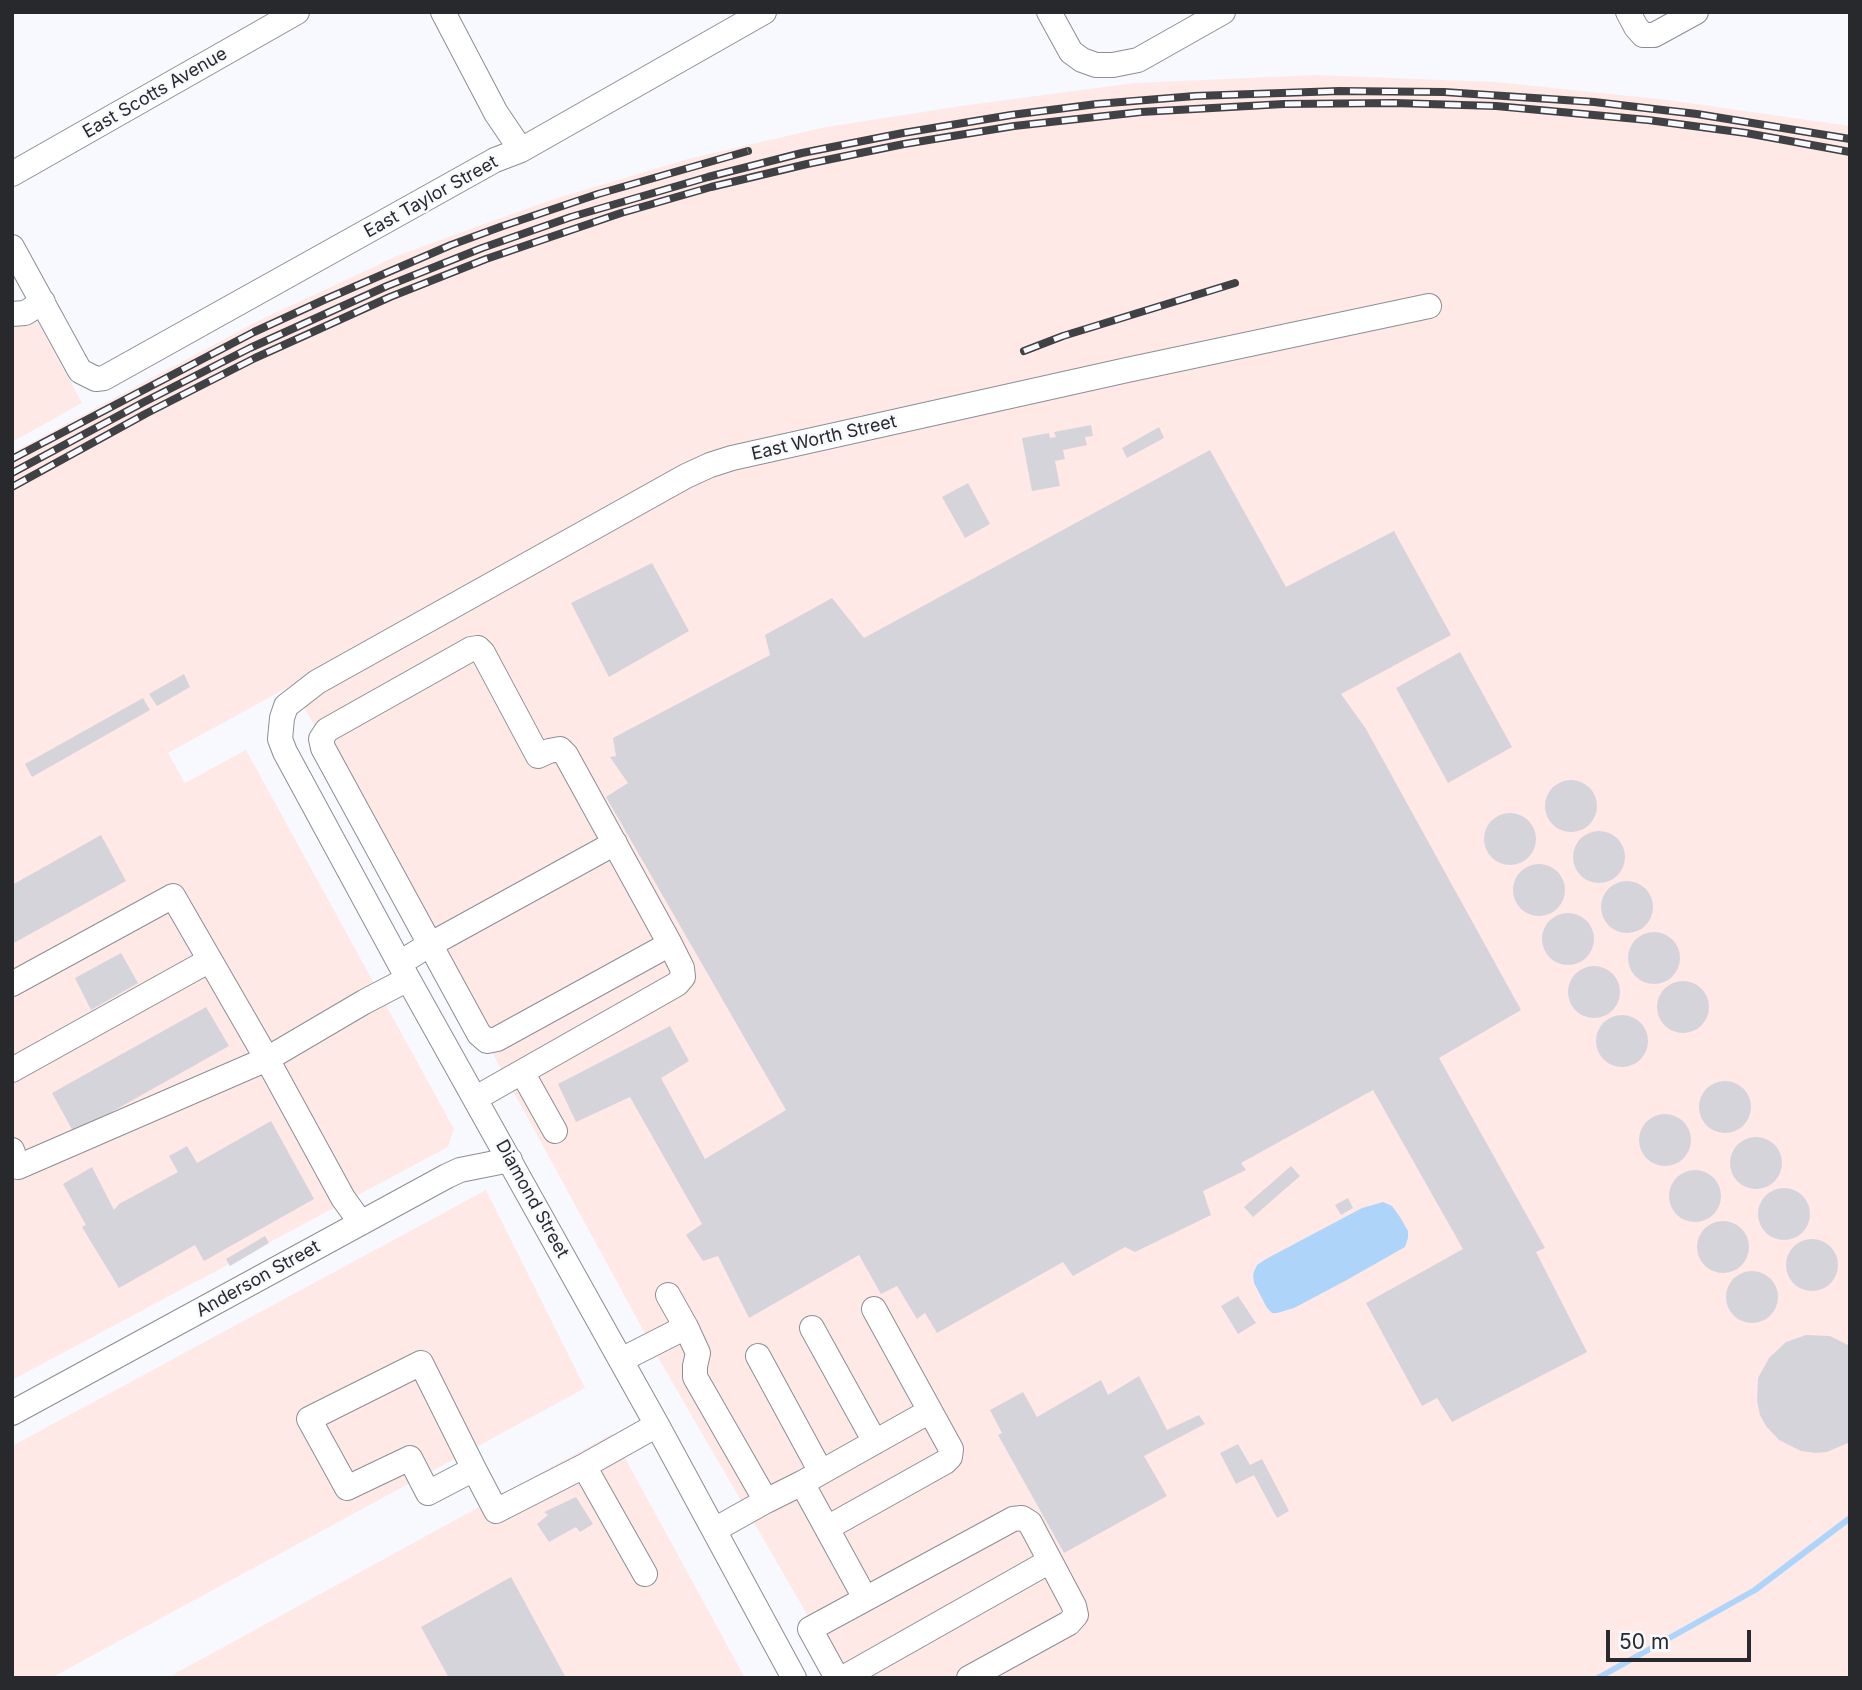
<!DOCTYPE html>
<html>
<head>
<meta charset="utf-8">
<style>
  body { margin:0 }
  #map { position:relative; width:1862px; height:1690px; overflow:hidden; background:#f7f9fe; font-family:Inter,sans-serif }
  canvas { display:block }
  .frame { position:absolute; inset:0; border:14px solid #28292c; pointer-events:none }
  .scale { position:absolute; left:1606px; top:1630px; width:145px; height:32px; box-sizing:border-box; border:4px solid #28292c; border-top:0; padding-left:9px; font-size:21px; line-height:24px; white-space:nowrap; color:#28292c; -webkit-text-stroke:5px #f7f9fe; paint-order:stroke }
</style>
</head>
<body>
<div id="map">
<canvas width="1862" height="1690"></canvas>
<div class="frame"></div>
<div class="scale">50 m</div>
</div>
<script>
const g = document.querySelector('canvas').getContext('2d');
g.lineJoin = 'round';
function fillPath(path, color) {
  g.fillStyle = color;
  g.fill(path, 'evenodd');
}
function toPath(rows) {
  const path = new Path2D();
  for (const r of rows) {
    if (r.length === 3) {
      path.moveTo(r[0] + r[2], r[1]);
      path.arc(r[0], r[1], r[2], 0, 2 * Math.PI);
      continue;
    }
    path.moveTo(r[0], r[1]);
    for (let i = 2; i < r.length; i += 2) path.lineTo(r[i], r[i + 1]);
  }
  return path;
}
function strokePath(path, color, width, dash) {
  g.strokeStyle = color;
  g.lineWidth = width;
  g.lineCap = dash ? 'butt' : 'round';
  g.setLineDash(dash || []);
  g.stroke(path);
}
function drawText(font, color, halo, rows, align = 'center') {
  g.font = font + ' Inter,sans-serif';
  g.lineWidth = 5;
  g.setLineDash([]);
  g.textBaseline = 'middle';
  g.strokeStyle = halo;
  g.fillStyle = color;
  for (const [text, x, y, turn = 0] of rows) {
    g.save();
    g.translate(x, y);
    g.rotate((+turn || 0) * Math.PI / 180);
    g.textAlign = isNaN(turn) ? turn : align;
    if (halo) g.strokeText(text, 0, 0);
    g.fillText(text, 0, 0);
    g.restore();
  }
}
fillPath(toPath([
  [1315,75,1496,82,1668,100,1850,126,1850,1678,844,1678,660,1361,292,685,168,753,185,783,246,750,454,1129,448,1147,12,1380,12,453,256,322,399,255,551,200,688,159,826,127,968,105,1134,83],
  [34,315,82,403,12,442,12,327],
  [486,1190,585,1388,51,1678,12,1678,12,1446],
  [612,1434,745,1678,167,1678]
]), '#ffe9e7');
fillPath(toPath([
  [1383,1202,1392,1206,1400,1217,1408,1231,1408,1238,1405,1247,1345,1281,1294,1308,1277,1313,1272,1313,1267,1308,1254,1283,1253,1274,1257,1265,1266,1259,1362,1208]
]), '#aed5f9');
strokePath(toPath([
  [1598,1678,1755,1590,1850,1518]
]), '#aed5f9', 6);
fillPath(toPath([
  [1091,425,1093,436,1085,437,1087,445,1063,450,1065,459,1055,461,1060,486,1032,491,1022,438,1049,433,1050,438,1056,437,1054,432],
  [1159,427,1164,438,1127,458,1122,448],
  [1210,450,1286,587,1394,531,1451,635,1341,694,1366,729,1521,1010,1439,1058,1545,1248,1536,1252,1587,1352,1452,1422,1437,1398,1422,1406,1366,1303,1463,1249,1373,1090,1241,1163,1246,1170,1203,1191,1211,1215,1135,1252,1125,1247,1073,1276,1063,1262,937,1333,925,1313,917,1319,897,1286,881,1294,859,1255,749,1318,718,1256,703,1261,686,1235,702,1224,630,1097,576,1122,558,1084,670,1026,689,1061,661,1078,705,1159,786,1110,606,797,628,783,610,757,616,756,613,738,770,655,765,635,832,598,864,638],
  [968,483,990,524,965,538,942,497],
  [652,563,689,631,609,677,571,603],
  [1460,652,1512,747,1448,783,1396,688],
  [184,674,190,687,157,706,149,694],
  [143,698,150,710,32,777,25,764],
  [1571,806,26],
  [1510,839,26],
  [1599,857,26],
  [101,835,126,881,12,944,12,885],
  [1539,890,26],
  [1627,907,26],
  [1568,939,26],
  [1654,958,26],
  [121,953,138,983,91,1010,75,978],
  [1594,992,26],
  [1683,1007,26],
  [206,1007,229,1046,74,1133,52,1093],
  [1622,1041,26],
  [1725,1107,26],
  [1665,1140,26],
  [271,1121,314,1199,204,1261,195,1245,119,1288,82,1227,86,1225,63,1184,92,1167,114,1210,119,1204,178,1172,169,1156,187,1146,197,1163],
  [1756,1163,26],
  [1291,1166,1300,1176,1253,1217,1244,1207],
  [1695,1196,26],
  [1784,1214,26],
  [1348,1198,1353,1208,1341,1215,1335,1205],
  [1723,1247,26],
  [265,1236,269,1243,230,1266,226,1259],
  [1812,1265,26],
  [1752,1297,26],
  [1238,1296,1256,1323,1238,1334,1221,1306],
  [1806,1335,1830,1336,1850,1346,1850,1442,1827,1452,1815,1453,1801,1451,1779,1440,1766,1426,1760,1415,1757,1401,1758,1378,1769,1358,1786,1342],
  [1139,1376,1167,1430,1199,1415,1205,1424,1144,1456,1167,1496,1064,1553,998,1435,1002,1433,990,1410,1023,1392,1037,1417,1101,1380,1108,1395],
  [1238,1444,1250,1465,1262,1459,1289,1511,1277,1518,1254,1475,1236,1484,1220,1453],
  [576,1497,593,1524,580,1532,576,1527,549,1542,537,1524,548,1515,544,1512],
  [511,1577,566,1678,449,1678,421,1627]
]), '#d6d4db');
const minor = toPath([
  [443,12,496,113,521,150],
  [1049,12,1071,52,1082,60,1096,65,1113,65,1138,60,1223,12],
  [1628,12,1636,27,1643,35,1654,35,1696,12],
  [12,174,297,12],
  [12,247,80,371,96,379,104,378,495,160,521,150,764,12],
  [12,314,25,313,43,302],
  [400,963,424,948,615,843],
  [12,984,173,896,267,1059,18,1167,12,1150],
  [12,1070,210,960],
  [522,1072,555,1131],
  [476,1098,677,984,683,977,682,968,670,944,566,755,560,749,549,751,538,756,483,653,478,648,471,649,327,730,321,739,323,748,479,1034,487,1041,497,1039,670,944],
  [361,1223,343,1198,267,1059,364,1002,408,979],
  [668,1295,686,1327],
  [812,1328,875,1442],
  [758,1356,821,1472],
  [621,1360,686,1327,698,1353,695,1366,695,1377,766,1501,802,1483,865,1598],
  [12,1413,447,1176,460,1170,510,1160],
  [584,1466,645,1574],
  [474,1469,428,1493,410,1458,347,1488,309,1419,421,1363,474,1469,496,1511,584,1466,657,1425],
  [802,1483,930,1411],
  [827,1528,945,1462,950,1457,951,1449,874,1309],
  [714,1530,766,1501],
  [794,1678,657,1425,408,979,285,752,280,739,282,718,286,706,317,682,686,476,710,465,732,458,1127,370,1429,306],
  [837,1678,810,1629,1013,1519,1022,1518,1030,1523,1074,1606,1076,1615,1069,1623,969,1678],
  [843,1678,1050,1561]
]);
strokePath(minor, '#8b8e94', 26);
strokePath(minor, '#fff', 24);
const rail = toPath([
  [1024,351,1063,336,1235,283],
  [12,459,254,332,326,299,451,245,500,227,598,194,748,151],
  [12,473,144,402,250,348,387,286,482,248,571,217,708,177,802,153,903,133,1011,115,1097,104,1195,96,1339,91,1444,92,1594,102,1697,114,1850,139],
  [12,487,147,413,255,358,390,297,486,259,621,213,711,187,807,164,904,144,1014,126,1141,112,1284,104,1394,103,1496,106,1648,120,1746,133,1850,152]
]);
strokePath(rail, '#404144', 8);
strokePath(rail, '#f7f9fe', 5, [16]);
drawText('18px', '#28292c', '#f7f9fe', [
  ["East Scotts Avenue",155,93,-30],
  ["East Taylor Street",431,197,-29],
  ["East Worth Street",824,438,-13],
  ["Diamond Street",532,1199,61],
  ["Anderson Street",258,1279,-29]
]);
</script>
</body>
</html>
